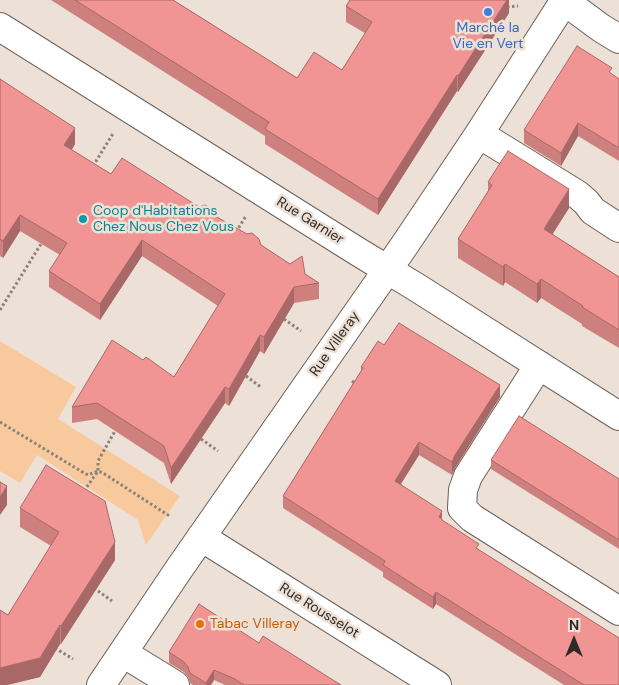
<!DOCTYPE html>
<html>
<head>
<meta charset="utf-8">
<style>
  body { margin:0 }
  #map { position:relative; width:619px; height:685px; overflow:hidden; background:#ede0d6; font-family:"DM Sans",sans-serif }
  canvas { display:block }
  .north { position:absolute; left:549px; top:615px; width:50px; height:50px; -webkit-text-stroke:4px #ede0d6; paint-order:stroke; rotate:0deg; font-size:14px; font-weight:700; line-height:20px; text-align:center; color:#2f2a26 }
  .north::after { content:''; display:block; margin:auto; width:18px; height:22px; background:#2f2a26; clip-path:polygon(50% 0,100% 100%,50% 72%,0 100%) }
</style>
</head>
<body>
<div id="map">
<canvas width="619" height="685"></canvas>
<div class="north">N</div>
</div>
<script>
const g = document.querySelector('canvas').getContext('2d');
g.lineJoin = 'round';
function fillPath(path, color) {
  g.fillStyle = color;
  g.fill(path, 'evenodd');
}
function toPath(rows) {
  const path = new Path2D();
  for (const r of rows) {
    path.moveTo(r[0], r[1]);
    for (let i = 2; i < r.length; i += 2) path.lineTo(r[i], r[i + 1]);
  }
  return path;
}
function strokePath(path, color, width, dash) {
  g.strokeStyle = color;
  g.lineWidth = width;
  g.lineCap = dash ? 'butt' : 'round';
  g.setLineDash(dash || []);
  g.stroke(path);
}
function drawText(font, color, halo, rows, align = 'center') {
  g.font = font + ' "DM Sans",sans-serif';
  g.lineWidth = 5;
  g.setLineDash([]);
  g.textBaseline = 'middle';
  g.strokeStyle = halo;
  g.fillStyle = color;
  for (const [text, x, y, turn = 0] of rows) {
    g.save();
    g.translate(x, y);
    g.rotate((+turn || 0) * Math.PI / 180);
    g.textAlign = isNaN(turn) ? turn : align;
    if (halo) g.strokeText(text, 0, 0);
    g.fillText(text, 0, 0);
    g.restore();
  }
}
fillPath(toPath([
  [0,341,76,387,58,419,180,496,146,545,138,520,37,455,20,483,0,471]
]), '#f9c99e');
const minor = toPath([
  [563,0,601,28,619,39],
  [0,27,360,253,416,287,619,416],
  [479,134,578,195,586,202,593,211,619,228],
  [539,365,468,476,463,490,462,508,472,518,619,611],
  [201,537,437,685],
  [123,653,175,685],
  [101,685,179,569,404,246,479,134,565,0]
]);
strokePath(minor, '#6b6057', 30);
strokePath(toPath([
  [507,7,518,6],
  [93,166,114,132],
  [236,232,246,216],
  [0,310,41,244],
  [284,319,301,331],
  [246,376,262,388],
  [352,381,357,385],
  [0,422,84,473,88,475,98,471,103,473,171,517],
  [201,439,218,451],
  [84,491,98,471,98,461,115,431],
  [94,588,112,601],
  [55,648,73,659]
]), '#8a817a', 3, [2.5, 2.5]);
strokePath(minor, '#fff', 28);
fillPath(toPath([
  [51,0,173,0,297,78,342,70,365,33,346,22,346,6,350,1,348,0,509,0,509,13,458,92,457,91,378,215,265,144,265,136],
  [612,74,619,79,619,161,578,136,561,166,524,143,524,130],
  [0,79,75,144,72,150,111,174,199,207,215,216,261,245,319,283,319,299,294,303,264,354,260,351,229,406,225,403,171,484,164,463,97,419,72,423,72,407,143,360,174,377,218,306,142,256,100,320,49,287,49,271,60,255,20,231,3,258,0,256],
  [488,182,569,208,552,234,619,277,619,348,582,326,582,324,541,298,537,303,505,282,503,286,458,258,458,239,488,191],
  [384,345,500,397,455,468,452,475,419,455,401,484,442,519,442,521,479,550,619,685,564,685,436,604,433,609,422,602,383,577,383,572,283,508,283,496,361,371,361,367],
  [491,460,619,479,619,549,491,469],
  [20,508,115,560,61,644,60,644,40,677,7,685,0,685,8,615,51,546,20,527],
  [259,643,341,685,225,685,214,680,211,685,193,685,190,683,188,677,184,672,169,663,169,652]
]), '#ce807e');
fillPath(toPath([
  [507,0,509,0,509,13,458,92,458,76],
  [457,75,457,91,378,215,378,199],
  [578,123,578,136,561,166,561,153],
  [75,128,75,144,64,161,64,145],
  [569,189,569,208,544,248,544,229],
  [20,215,20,231,3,258,3,241],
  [142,240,142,256,100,320,100,304],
  [505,264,505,282,503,286,503,267],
  [541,279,541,298,537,303,537,284],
  [294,287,294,303,264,354,264,337],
  [260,335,260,351,229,406,229,389],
  [500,385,500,397,455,468,452,475,452,462,455,455],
  [225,387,225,403,171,484,171,468],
  [419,442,419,455,395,493,395,481],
  [7,486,7,505,0,515,0,497],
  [442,511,442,531,439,517],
  [115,542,115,560,61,644,61,626],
  [436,592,436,604,433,609,433,597],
  [60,625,60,644,40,677,7,685,0,685,0,668],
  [214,670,214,680,211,685,206,685,206,683]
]), '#a86867');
const building = toPath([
  [75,0,173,0,297,78,314,52,342,70,372,22,346,6,350,0,507,0,458,76,457,75,378,199,265,129,269,122,75,0],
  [577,46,612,68,609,72,619,79,619,148,578,123,561,153,524,130,577,46],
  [0,79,75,128,64,145,111,174,122,158,199,207,205,205,213,209,215,216,247,234,252,233,259,239,261,245,290,264,302,256,305,274,319,283,294,287,264,337,260,335,229,389,225,387,171,468,164,446,97,403,72,407,112,340,143,360,146,357,174,377,225,294,142,240,100,304,49,271,67,243,20,215,3,241,0,239,0,79],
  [508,151,569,189,544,229,619,277,619,330,582,307,583,306,541,279,537,284,505,264,503,267,458,239,492,185,488,182,508,151],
  [399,323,500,385,455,455,452,462,419,442,395,481,442,511,439,517,442,519,442,520,479,544,476,548,619,638,619,685,584,685,436,592,433,597,422,590,383,565,385,561,283,496,363,368,361,367,378,341,384,345,399,323],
  [519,416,619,479,619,540,491,460,519,416],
  [46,465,105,501,115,542,61,626,60,625,40,658,0,668,0,610,8,615,59,532,20,508,46,465],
  [0,482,7,486,0,497,0,482],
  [199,604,259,643,263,636,341,685,244,685,235,679,214,670,206,683,190,673,188,667,184,662,169,652,199,604]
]);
fillPath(building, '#f09593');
strokePath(building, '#a86867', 1);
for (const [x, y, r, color] of [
  [488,12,5,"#3f7fe0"],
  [83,219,5,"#0f9aa8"],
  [200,624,5,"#e8710a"]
]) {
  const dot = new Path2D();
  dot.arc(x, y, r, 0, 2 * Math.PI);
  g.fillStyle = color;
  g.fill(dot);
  strokePath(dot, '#ede0d6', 2);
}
drawText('14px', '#366cbe', '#ede0d6', [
  ["Marché la",488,28],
  ["Vie en Vert",488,44]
]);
drawText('14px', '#0d838f', '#ede0d6', [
  ["Coop d'Habitations",93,211],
  ["Chez Nous Chez Vous",93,227]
], 'left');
drawText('14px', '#2f2a26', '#ede0d6', [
  ["Rue Garnier",310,221,32],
  ["Rue Villeray",335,344,-55],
  ["Rue Rousselot",319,611,32]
]);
drawText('14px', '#c56008', '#ede0d6', [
  ["Tabac Villeray",210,624]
], 'left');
</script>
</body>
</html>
